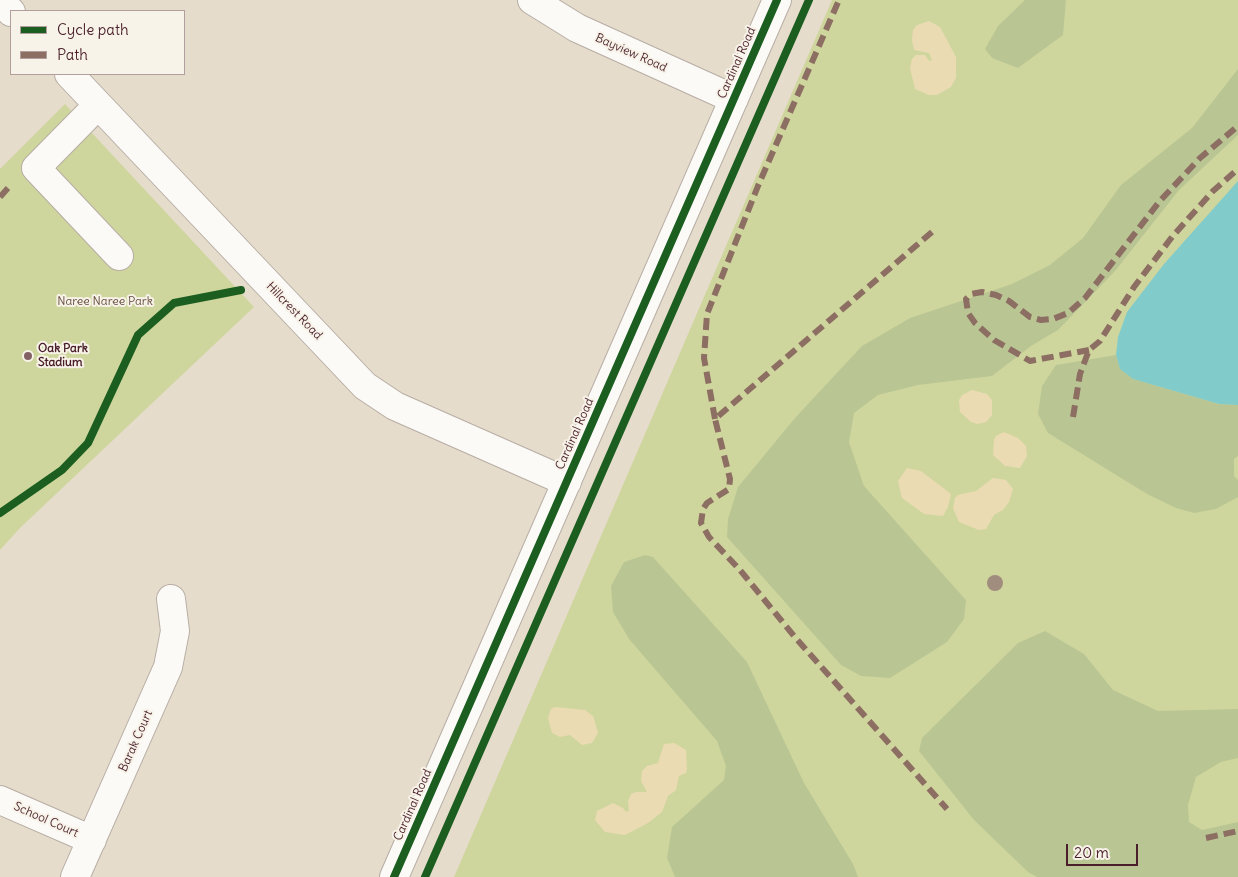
<!DOCTYPE html>
<html>
<head>
<meta charset="utf-8">
<style>
  body { margin:0 }
  #map { position:relative; width:1238px; height:877px; overflow:hidden; background:#e6dccc; font-family:Delius,sans-serif }
  canvas { display:block }
  .legend { position:absolute; left:10px; top:10px; width:175px; height:65px; box-sizing:border-box; background:#f7f3e8; border:1px solid #b29e9c; margin:0; padding:6px 9px; list-style:none; font-size:15px; color:#4a1f2b }
  .legend li { display:flex; align-items:center; gap:10px; height:25px }
  .legend b { width:25px; border:1px solid #b29e9c }
  .scale { position:absolute; left:1066px; top:844px; width:72px; height:22px; box-sizing:border-box; border:2px solid #4a1f2b; border-top:0; padding-left:6px; font-size:15px; line-height:18px; white-space:nowrap; color:#4a1f2b; -webkit-text-stroke:4px #f7f3e8; paint-order:stroke }
</style>
</head>
<body>
<div id="map">
<canvas width="1238" height="877"></canvas>
<ul class="legend">
<li><b style="height:6px;background:#1b5e20"></b>Cycle path</li>
<li><b style="height:6px;background:#8d6e63"></b>Path</li>
</ul>
<div class="scale">20 m</div>
</div>
<script>
const g = document.querySelector('canvas').getContext('2d');
g.lineJoin = 'round';
function fillPath(path, color) {
  g.fillStyle = color;
  g.fill(path, 'evenodd');
}
function toPath(rows) {
  const path = new Path2D();
  for (const r of rows) {
    path.moveTo(r[0], r[1]);
    for (let i = 2; i < r.length; i += 2) path.lineTo(r[i], r[i + 1]);
  }
  return path;
}
function strokePath(path, color, width, dash) {
  g.strokeStyle = color;
  g.lineWidth = width;
  g.lineCap = dash ? 'butt' : 'round';
  g.setLineDash(dash || []);
  g.stroke(path);
}
function drawText(font, color, halo, rows, align = 'center') {
  g.font = font + ' Delius,sans-serif';
  g.lineWidth = 4;
  g.setLineDash([]);
  g.textBaseline = 'middle';
  g.strokeStyle = halo;
  g.fillStyle = color;
  for (const [text, x, y, turn = 0] of rows) {
    g.save();
    g.translate(x, y);
    g.rotate((+turn || 0) * Math.PI / 180);
    g.textAlign = isNaN(turn) ? turn : align;
    if (halo) g.strokeText(text, 0, 0);
    g.fillText(text, 0, 0);
    g.restore();
  }
}
fillPath(toPath([
  [832,0,1238,0,1238,877,454,877],
  [65,104,254,307,20,528,0,550,0,169]
]), '#cfd69d');
fillPath(toPath([
  [1025,0,1066,0,1063,35,1018,68,992,58,985,49,998,26],
  [1238,69,1238,135,1179,190,1115,271,1058,330,1031,346,992,376,918,385,878,395,854,413,849,442,864,486,966,600,964,619,947,642,890,678,861,676,841,665,727,537,728,519,738,487,795,418,862,346,910,318,1012,284,1050,265,1083,238,1121,185,1192,128],
  [1116,355,1120,369,1133,379,1219,404,1238,405,1238,456,1234,459,1234,476,1238,480,1238,497,1216,509,1194,513,1176,508,1147,494,1048,433,1038,414,1042,386,1056,365],
  [645,555,653,557,747,662,804,783,853,864,858,877,675,877,667,858,672,827,724,780,726,766,717,741,629,639,613,612,611,586,624,562],
  [1045,631,1084,654,1113,690,1158,711,1238,709,1238,758,1221,762,1196,777,1188,805,1189,822,1202,830,1238,822,1238,877,1037,877,1028,872,974,820,919,751,922,738,1018,643]
]), '#b9c694');
fillPath(toPath([
  [929,21,940,27,956,57,956,78,951,87,937,95,929,95,915,89,910,68,912,59,916,55,925,55,929,61,932,60,929,53,914,50,912,40,913,30,917,25],
  [972,390,987,394,992,400,992,415,986,422,977,424,971,422,960,412,959,400,962,395],
  [1004,432,1018,438,1026,446,1027,456,1020,468,1005,466,993,455,994,440,996,436],
  [907,468,921,471,951,494,948,507,943,516,924,514,902,498,898,481],
  [993,478,1006,480,1013,489,1009,502,1003,510,994,515,986,529,979,530,959,522,953,508,955,498,958,495,976,491],
  [555,707,585,710,593,716,598,733,592,743,582,745,570,735,560,737,552,733,548,718,551,709],
  [674,743,686,750,687,769,686,773,679,776,676,790,668,796,662,812,648,823,625,835,605,832,595,820,597,811,613,803,623,808,626,812,629,811,628,801,631,794,636,792,647,792,641,781,642,771,647,766,658,763,664,744]
]), '#eadbb3');
fillPath(toPath([
  [1238,181,1238,405,1219,404,1133,379,1120,369,1116,355,1118,337,1127,312,1164,264]
]), '#81cbcb');
const minor = toPath([
  [0,0,11,12],
  [532,0,577,28,734,99],
  [69,74,365,386,395,406,567,482],
  [98,105,36,168,119,256],
  [0,800,92,840],
  [75,877,168,667,175,631,171,599],
  [394,877,777,0]
]);
strokePath(minor, '#b7ada4', 30);
strokePath(minor, '#fbfaf7', 28);
strokePath(toPath([
  [0,197,8,188],
  [932,232,715,419,730,479,729,489,707,503,703,509,701,523,709,537,740,570,794,636,947,809],
  [1089,350,1030,361,994,340,975,323,968,313,966,299,971,294,982,292,996,295,1009,301,1030,317,1041,320,1053,319,1068,313,1085,298,1159,202,1200,158,1238,126],
  [1073,417,1080,374,1089,350,1100,341,1134,287,1172,237,1213,191,1238,169],
  [715,419,704,358,707,314,758,186,839,0],
  [1206,838,1238,831]
]), '#8d6e63', 6, [12, 6]);
strokePath(toPath([
  [0,513,62,470,88,443,138,335,174,303,241,290],
  [394,877,777,0],
  [425,877,809,0]
]), '#1b5e20', 8);
g.fillStyle = '#a08d7e';
for (const [x, y] of [
  [995,583]
]) {
  g.beginPath();
  g.arc(x, y, 8, 0, 2 * Math.PI);
  g.fill();
}
for (const [x, y, r, color] of [
  [28,356,5,"#816163"]
]) {
  const dot = new Path2D();
  dot.arc(x, y, r, 0, 2 * Math.PI);
  g.fillStyle = color;
  g.fill(dot);
  strokePath(dot, '#f7f3e8', 2);
}
drawText('12px', '#4a1f2b', '#f7f3e8', [
  ["Bayview Road",631,53,24],
  ["Cardinal Road",737,63,-66],
  ["Hillcrest Road",294,311,46],
  ["Cardinal Road",575,434,-66],
  ["Barak Court",136,741,-66],
  ["Cardinal Road",413,805,-66],
  ["School Court",46,820,24]
]);
drawText('12px', '#664c3e', '#f7f3e8', [
  ["Naree Naree Park",105,302]
]);
drawText('bold 12px', '#4a1f2b', '#f7f3e8', [
  ["Oak Park",38,349],
  ["Stadium",38,363]
], 'left');
</script>
</body>
</html>
